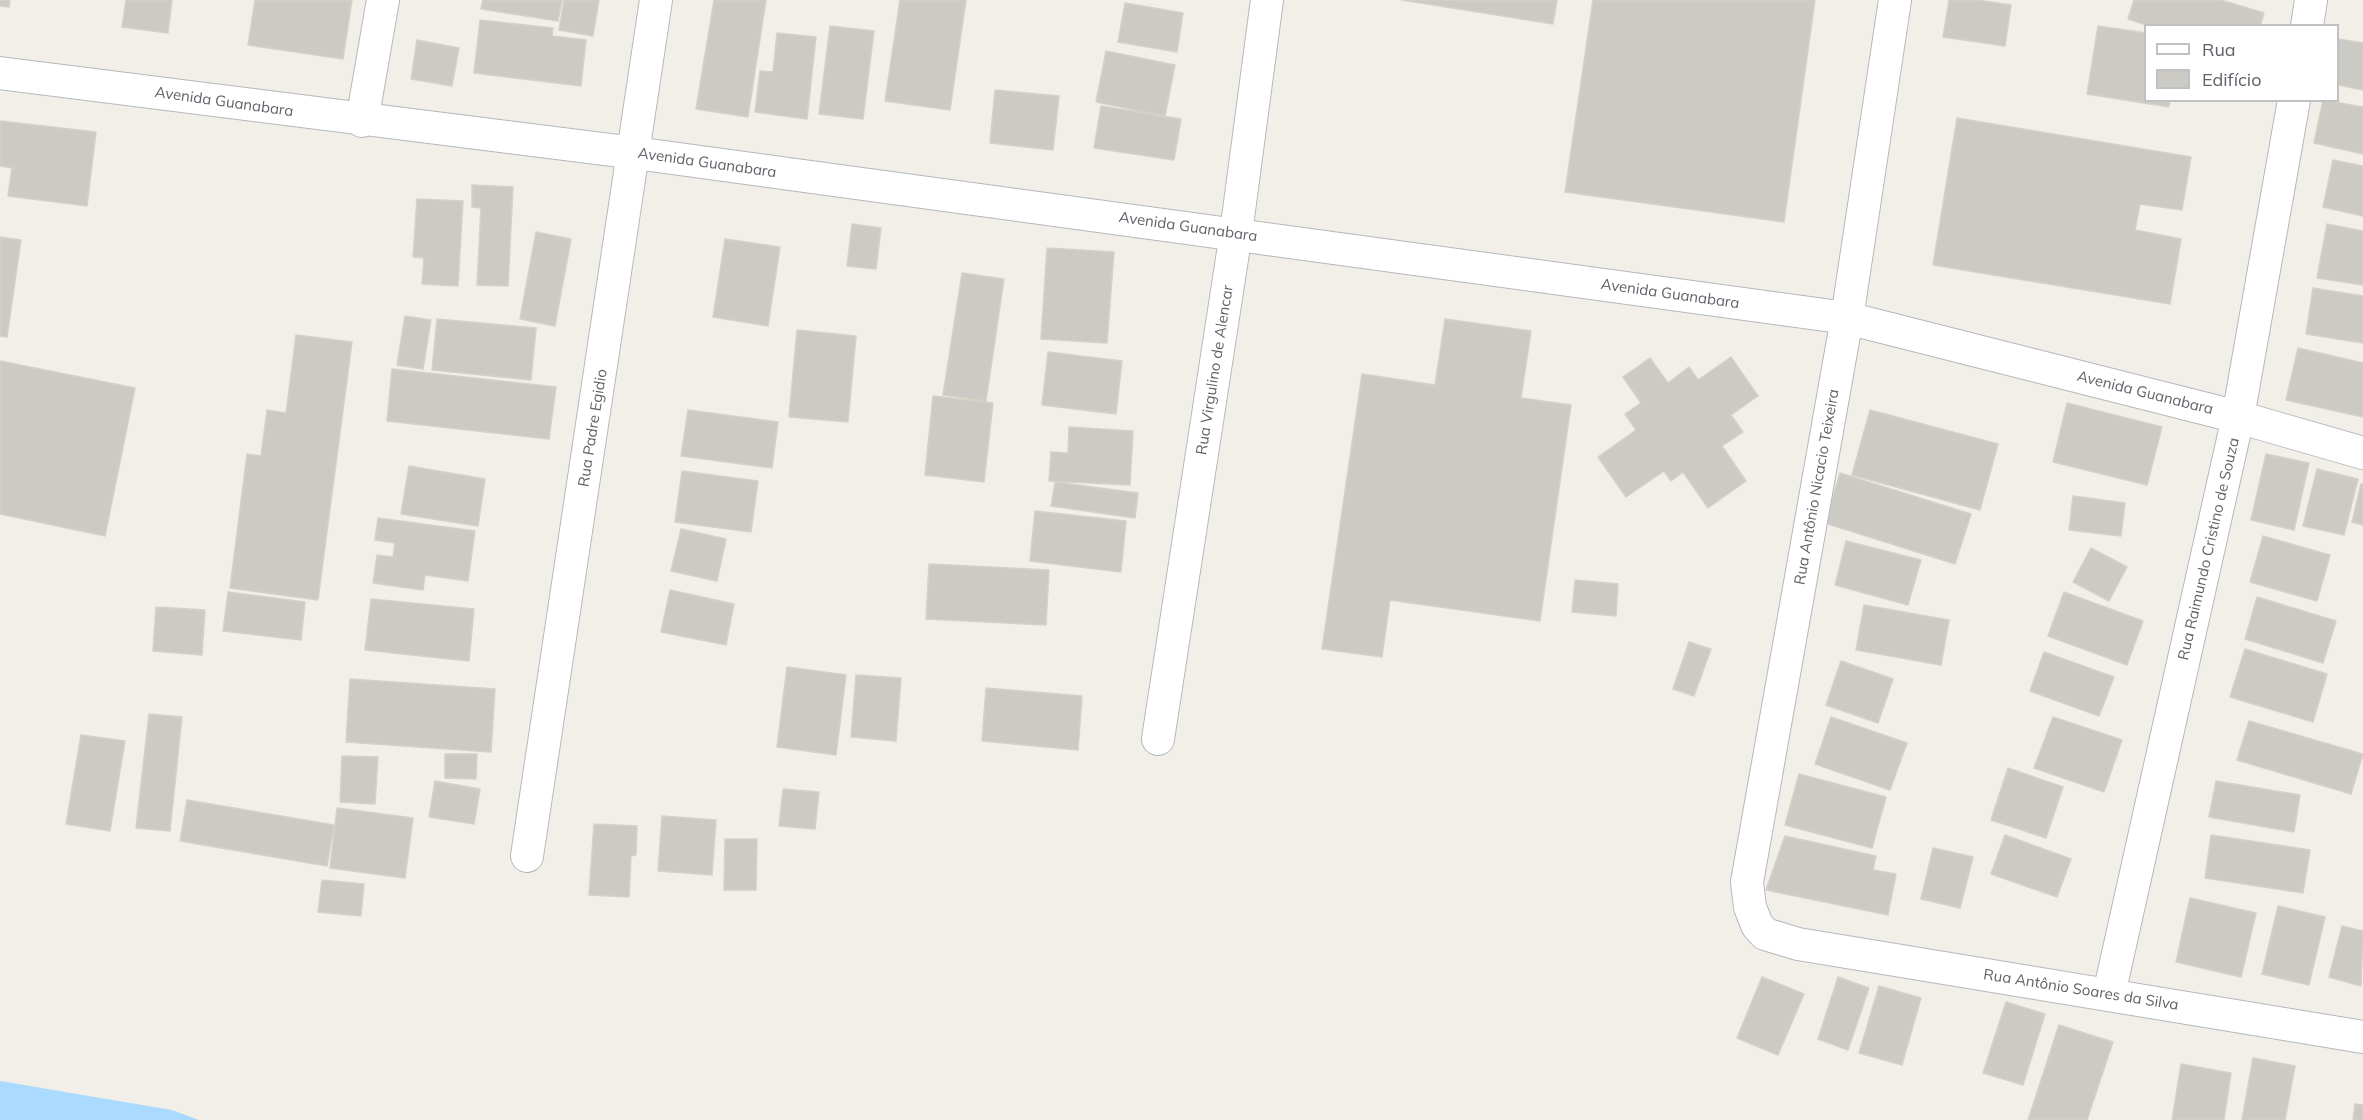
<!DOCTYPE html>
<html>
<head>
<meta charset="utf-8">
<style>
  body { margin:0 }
  #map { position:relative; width:2363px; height:1120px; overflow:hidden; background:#f1efe8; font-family:Mulish,sans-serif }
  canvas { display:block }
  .legend { position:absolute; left:2144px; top:24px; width:195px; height:78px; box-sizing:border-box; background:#fff; border:2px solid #bfc1c3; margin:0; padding:8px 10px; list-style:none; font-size:18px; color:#5f6368 }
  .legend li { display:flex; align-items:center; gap:12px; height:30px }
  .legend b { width:30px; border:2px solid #bfc1c3 }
</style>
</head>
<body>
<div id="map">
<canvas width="2363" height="1120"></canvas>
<ul class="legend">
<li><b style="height:8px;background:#fff"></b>Rua</li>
<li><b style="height:16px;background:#cccac5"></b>Edifício</li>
</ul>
</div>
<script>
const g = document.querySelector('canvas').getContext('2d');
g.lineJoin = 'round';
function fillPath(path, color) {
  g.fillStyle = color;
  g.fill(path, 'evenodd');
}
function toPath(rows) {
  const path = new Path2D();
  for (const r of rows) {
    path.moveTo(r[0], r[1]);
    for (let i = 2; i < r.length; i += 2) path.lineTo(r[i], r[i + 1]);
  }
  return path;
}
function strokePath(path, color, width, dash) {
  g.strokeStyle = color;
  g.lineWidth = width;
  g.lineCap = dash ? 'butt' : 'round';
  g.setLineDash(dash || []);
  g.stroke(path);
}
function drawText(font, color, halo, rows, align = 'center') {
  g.font = font + ' Mulish,sans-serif';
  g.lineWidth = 6;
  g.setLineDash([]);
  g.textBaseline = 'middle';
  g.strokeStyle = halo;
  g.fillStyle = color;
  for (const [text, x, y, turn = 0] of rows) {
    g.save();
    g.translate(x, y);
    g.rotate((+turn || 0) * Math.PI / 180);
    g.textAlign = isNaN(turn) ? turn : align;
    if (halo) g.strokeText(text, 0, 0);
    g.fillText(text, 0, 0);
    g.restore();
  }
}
fillPath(toPath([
  [0,1081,172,1110,199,1120,0,1120]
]), '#aadaff');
const building = toPath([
  [0,0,10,0,9,7,0,6,0,0],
  [126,0,172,0,168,33,122,27,126,0],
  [255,0,352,0,343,59,248,45,255,0],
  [483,0,562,0,558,21,481,9,483,0],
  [564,0,599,0,593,36,559,30,564,0],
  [714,0,766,0,748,117,696,109,714,0],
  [900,0,966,0,950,110,885,101,900,0],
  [1402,0,1557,0,1553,24,1402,0],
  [1593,0,1815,0,1784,222,1565,192,1593,0],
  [1949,0,1977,0,2011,5,2005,46,1943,37,1949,0],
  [2134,0,2221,0,2264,13,2260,26,2150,26,2128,19,2134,0],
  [1125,3,1183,13,1177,52,1118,42,1125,3],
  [480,20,553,28,552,36,586,40,581,86,474,73,480,20],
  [830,26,874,31,863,119,819,114,830,26],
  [2098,26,2146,33,2146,100,2170,100,2169,107,2087,94,2098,26],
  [777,33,816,37,807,119,755,112,760,71,773,72,777,33],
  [2338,39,2363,43,2363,90,2338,85,2338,39],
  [417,40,459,48,452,86,411,79,417,40],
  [1106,51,1175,65,1165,116,1096,102,1106,51],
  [995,90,1059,96,1053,150,990,143,995,90],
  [2323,100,2363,107,2363,154,2314,143,2323,100],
  [1101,106,1181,119,1174,160,1094,148,1101,106],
  [1957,118,2191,157,2182,210,2140,204,2135,230,2181,239,2170,304,1933,265,1957,118],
  [0,121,96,132,87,206,8,196,12,168,0,166,0,121],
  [2333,160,2363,166,2363,216,2323,207,2333,160],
  [472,185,513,187,508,286,477,285,481,208,472,207,472,185],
  [417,199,463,201,458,286,422,284,424,258,413,257,417,199],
  [852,224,881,228,876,269,847,266,852,224],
  [2327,224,2363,231,2363,285,2317,278,2327,224],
  [536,232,571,239,555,326,520,319,536,232],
  [0,237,21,240,7,337,0,336,0,237],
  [725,239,780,247,768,326,713,317,725,239],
  [1047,248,1114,252,1107,343,1041,339,1047,248],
  [962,273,1004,279,986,401,943,395,962,273],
  [2313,288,2363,296,2363,343,2306,334,2313,288],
  [405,316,431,320,423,369,397,365,405,316],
  [437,319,536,328,531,380,432,370,437,319],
  [1445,319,1531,331,1521,398,1571,405,1540,621,1390,600,1382,657,1322,649,1362,374,1435,385,1445,319],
  [797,330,856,336,848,422,789,417,797,330],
  [296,335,352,342,318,600,230,588,247,454,261,456,267,410,286,413,296,335],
  [2298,348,2363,363,2363,417,2286,400,2298,348],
  [1048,352,1122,361,1116,414,1042,405,1048,352],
  [1731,357,1758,396,1731,415,1743,432,1722,446,1746,481,1708,508,1683,472,1671,481,1664,471,1626,497,1598,457,1636,430,1625,414,1641,403,1623,377,1650,358,1668,383,1689,367,1698,380,1731,357],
  [0,361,135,388,105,536,0,514,0,361],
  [392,369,556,387,549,439,387,421,392,369],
  [933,396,993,403,984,482,925,475,933,396],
  [2067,403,2162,427,2147,485,2053,462,2067,403],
  [688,410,778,422,772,468,681,456,688,410],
  [1870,410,1998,444,1980,510,1852,475,1870,410],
  [1069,427,1133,431,1130,485,1049,481,1051,452,1068,453,1069,427],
  [2266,454,2309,463,2294,530,2251,520,2266,454],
  [409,466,485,479,478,526,401,514,409,466],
  [2317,469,2358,479,2344,535,2303,526,2317,469],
  [682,471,758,481,751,532,675,522,682,471],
  [1840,473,1971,514,1955,564,1825,523,1840,473],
  [1055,482,1138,493,1135,518,1051,506,1055,482],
  [2361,484,2363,484,2363,525,2352,522,2361,484],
  [2073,496,2125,503,2121,536,2069,530,2073,496],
  [1035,511,1126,521,1121,572,1030,561,1035,511],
  [378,518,475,531,468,581,425,575,423,590,373,583,377,555,393,557,395,543,375,540,378,518],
  [681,529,726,539,717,581,671,571,681,529],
  [2263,536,2330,555,2317,601,2250,582,2263,536],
  [1846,541,1921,560,1908,605,1835,585,1846,541],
  [2091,548,2127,567,2109,601,2073,582,2091,548],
  [929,564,1049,570,1046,625,926,619,929,564],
  [1575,580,1618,584,1616,616,1572,612,1575,580],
  [670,590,734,604,726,645,661,632,670,590],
  [228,592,305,602,301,640,223,631,228,592],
  [2064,592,2143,621,2127,665,2048,636,2064,592],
  [2257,597,2336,621,2323,663,2245,639,2257,597],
  [371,599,474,609,469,661,365,650,371,599],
  [1864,605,1949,620,1941,665,1856,650,1864,605],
  [156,607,205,610,202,655,153,651,156,607],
  [1689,642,1711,649,1694,696,1673,689,1689,642],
  [2245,649,2327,674,2313,722,2230,697,2245,649],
  [2044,652,2114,677,2099,716,2030,691,2044,652],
  [1841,661,1893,679,1878,723,1826,705,1841,661],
  [787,667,846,675,836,755,777,747,787,667],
  [856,675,901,678,896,741,851,737,856,675],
  [350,679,495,689,491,752,346,742,350,679],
  [986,688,1082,696,1078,750,982,741,986,688],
  [149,714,182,717,170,831,136,828,149,714],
  [1831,717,1907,743,1890,790,1815,764,1831,717],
  [2053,717,2122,740,2104,792,2034,768,2053,717],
  [2249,721,2363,754,2351,794,2237,760,2249,721],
  [81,735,125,741,110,831,66,824,81,735],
  [445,754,477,754,476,779,445,778,445,754],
  [342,756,378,757,375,804,340,802,342,756],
  [2008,768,2063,787,2046,838,1991,820,2008,768],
  [1799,774,1886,797,1872,848,1785,825,1799,774],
  [435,781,480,789,474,824,429,817,435,781],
  [2216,781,2300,795,2294,832,2209,817,2216,781],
  [783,789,819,792,815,829,779,826,783,789],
  [187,800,334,825,327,866,180,841,187,800],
  [337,808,413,818,405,878,330,868,337,808],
  [662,816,716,820,712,875,658,871,662,816],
  [594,824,637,826,636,855,631,856,629,897,589,895,594,824],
  [2005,835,2071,859,2057,897,1991,874,2005,835],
  [2211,835,2310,850,2303,893,2205,878,2211,835],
  [1785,836,1876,856,1873,870,1896,874,1888,915,1766,890,1785,836],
  [725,839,757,839,756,890,724,890,725,839],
  [1933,848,1973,857,1960,908,1921,899,1933,848],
  [322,880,364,884,361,916,318,912,322,880],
  [2190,898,2256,913,2241,977,2176,962,2190,898],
  [2278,906,2325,917,2309,985,2262,974,2278,906],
  [2342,926,2363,931,2361,986,2329,977,2342,926],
  [1762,977,1804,994,1778,1055,1737,1038,1762,977],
  [1838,977,1869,988,1848,1050,1818,1039,1838,977],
  [1879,986,1921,998,1902,1065,1859,1053,1879,986],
  [2006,1002,2045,1014,2023,1085,1983,1073,2006,1002],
  [2059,1025,2113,1042,2087,1120,2028,1120,2059,1025],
  [2253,1058,2295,1066,2285,1120,2242,1120,2253,1058],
  [2181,1064,2231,1073,2224,1120,2172,1120,2181,1064],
  [2355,1104,2363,1105,2363,1120,2353,1120,2355,1104]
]);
fillPath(building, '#cccac5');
strokePath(building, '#d6d1c6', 1.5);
const minor = toPath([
  [1895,0,1847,318,1747,882,1750,907,1757,925,1765,934,1798,944,2363,1037],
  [2307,26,2311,0],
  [0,73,635,153,1847,318,2238,417,2363,453],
  [362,121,383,0],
  [1158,739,1236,233,1267,0],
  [527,856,656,0],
  [2109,994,2238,417,2294,100]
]);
strokePath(minor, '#b5b8bc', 34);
strokePath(minor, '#fff', 32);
drawText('15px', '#5f6368', '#fff', [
  ["Avenida Guanabara",224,102,8],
  ["Avenida Guanabara",707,163,8],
  ["Avenida Guanabara",1188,227,8],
  ["Avenida Guanabara",1670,294,8],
  ["Rua Virgulino de Alencar",1215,370,-81],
  ["Avenida Guanabara",2145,393,14],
  ["Rua Padre Egidio",593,428,-81],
  ["Rua Antônio Nicacio Teixeira",1817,487,-80],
  ["Rua Raimundo Cristino de Souza",2209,549,-77],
  ["Rua Antônio Soares da Silva",2081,990,9]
]);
</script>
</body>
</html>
